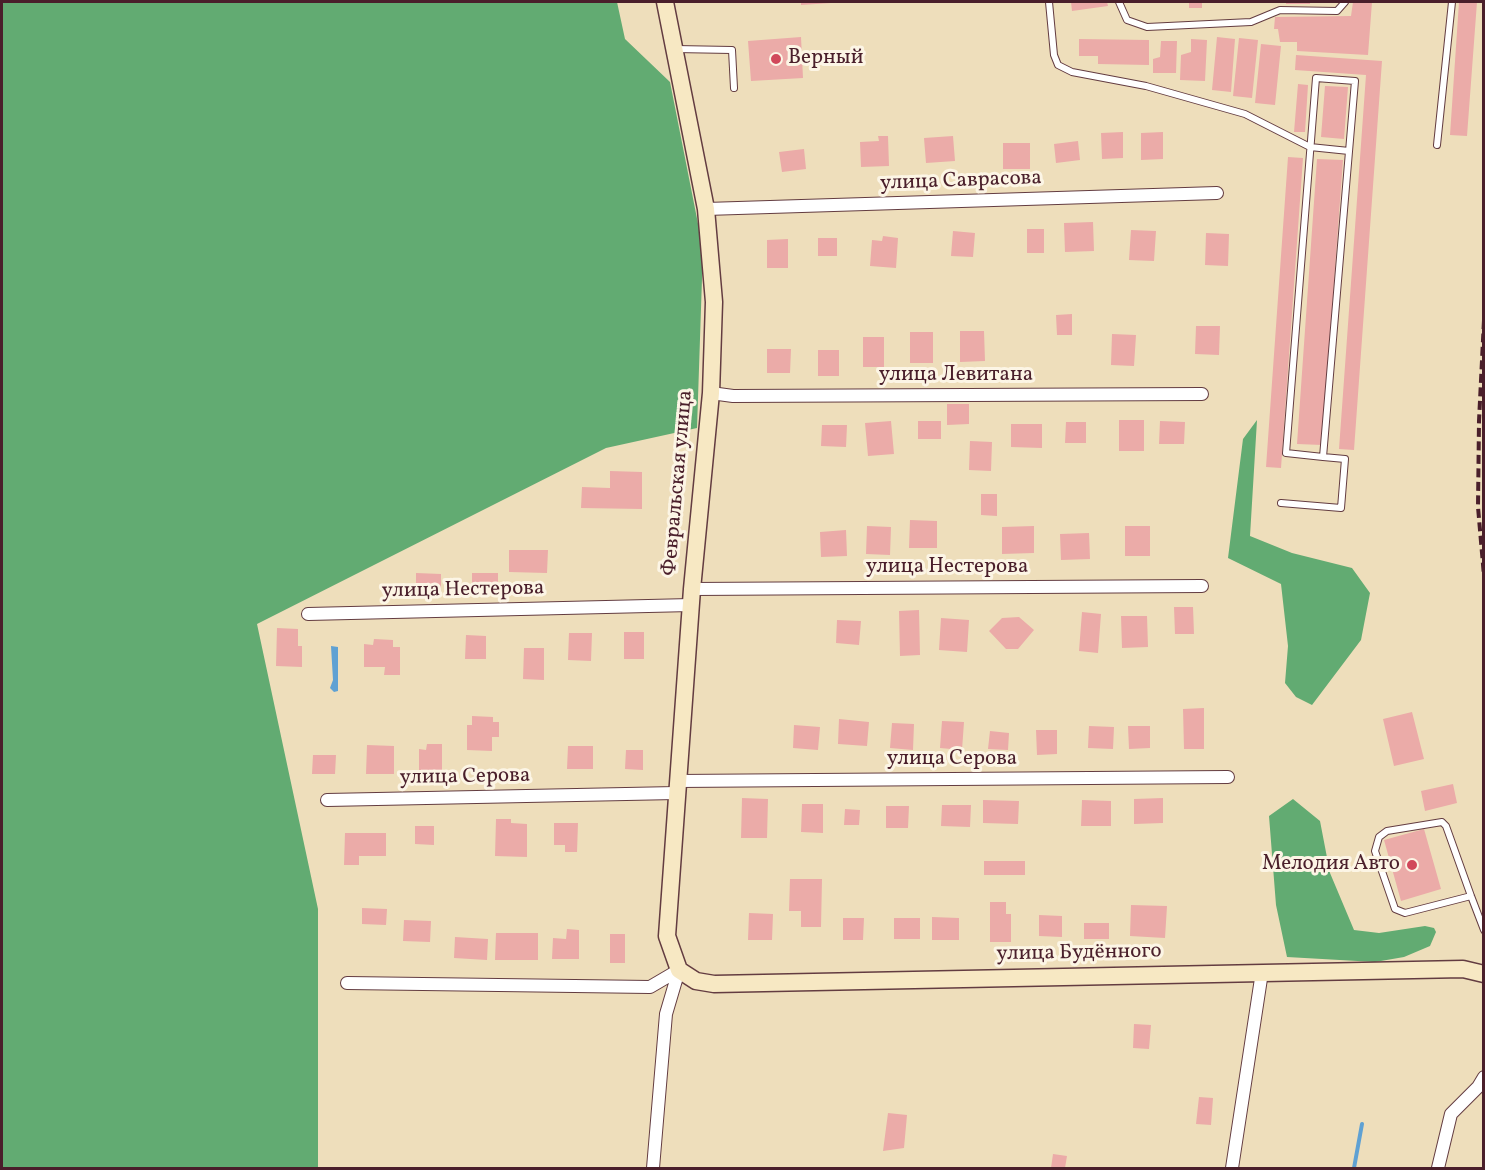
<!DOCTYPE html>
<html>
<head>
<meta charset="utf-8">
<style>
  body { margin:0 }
  #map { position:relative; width:1485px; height:1170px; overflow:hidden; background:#eedebb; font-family:Vollkorn,serif }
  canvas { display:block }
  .frame { position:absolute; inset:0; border:3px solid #4a1f2b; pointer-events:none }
</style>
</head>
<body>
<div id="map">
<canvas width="1485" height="1170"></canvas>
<div class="frame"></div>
</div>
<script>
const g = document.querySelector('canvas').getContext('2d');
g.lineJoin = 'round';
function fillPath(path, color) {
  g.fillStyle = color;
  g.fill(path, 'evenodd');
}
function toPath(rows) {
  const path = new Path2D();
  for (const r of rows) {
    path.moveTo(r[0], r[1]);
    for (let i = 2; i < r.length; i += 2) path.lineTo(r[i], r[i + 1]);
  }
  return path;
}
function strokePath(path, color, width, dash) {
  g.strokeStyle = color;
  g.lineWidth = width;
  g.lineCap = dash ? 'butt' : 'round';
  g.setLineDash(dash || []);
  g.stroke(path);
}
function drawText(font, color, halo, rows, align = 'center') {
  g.font = font + ' Vollkorn,serif';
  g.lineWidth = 6;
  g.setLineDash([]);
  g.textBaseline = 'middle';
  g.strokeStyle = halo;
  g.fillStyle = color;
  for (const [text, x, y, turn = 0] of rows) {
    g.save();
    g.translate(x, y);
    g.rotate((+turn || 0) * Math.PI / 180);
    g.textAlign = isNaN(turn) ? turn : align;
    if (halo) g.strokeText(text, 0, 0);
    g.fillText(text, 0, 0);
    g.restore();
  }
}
fillPath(toPath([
  [2,2,617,2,625,39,670,82,703,249,697,428,606,448,257,624,318,909,318,1168,2,1168],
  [1257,420,1250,536,1292,553,1352,568,1370,593,1361,640,1312,705,1296,697,1285,683,1288,646,1281,584,1228,558,1243,439],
  [1293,799,1320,821,1330,873,1354,930,1379,933,1425,926,1434,928,1436,932,1430,946,1404,957,1375,962,1287,957,1276,905,1269,816]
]), '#62ab72');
fillPath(toPath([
  [331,646,338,647,338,691,334,692,330,688,333,680]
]), '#5fa1d3');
strokePath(toPath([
  [1354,1168,1362,1124]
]), '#5fa1d3', 4);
fillPath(toPath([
  [801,2,831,2,831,3,801,5],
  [1071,2,1107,2,1108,6,1072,11],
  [1189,2,1202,2,1202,8,1189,8],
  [1286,2,1310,2,1310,4,1286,4],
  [1353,2,1372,2,1368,55,1297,51,1297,42,1280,42,1278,29,1274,29,1275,17,1351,16],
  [1459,2,1477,2,1467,136,1450,135],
  [801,37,803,78,751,81,748,41],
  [1217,37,1235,39,1231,92,1212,90],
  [1239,38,1258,40,1252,98,1233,96],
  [1079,39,1149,40,1149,65,1098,64,1098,56,1079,56],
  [1191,39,1207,40,1205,81,1180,80,1181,55,1191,52],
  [1161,41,1177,41,1176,73,1153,73,1153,59,1160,57],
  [1261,44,1281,46,1275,105,1255,103],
  [1296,55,1382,61,1354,450,1339,449,1366,75,1295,70],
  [1298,84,1308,85,1305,132,1294,132],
  [1325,86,1348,87,1344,139,1321,137],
  [1123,132,1123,158,1102,159,1101,133],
  [1163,132,1163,159,1141,160,1141,133],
  [878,136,888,136,889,166,861,167,860,142,879,141],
  [953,136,955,161,926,163,924,138],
  [1078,141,1080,160,1056,163,1054,144],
  [1003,143,1030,143,1030,169,1003,169],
  [804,149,806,169,782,172,779,152],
  [1288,157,1303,158,1281,468,1266,467],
  [1317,159,1343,160,1322,445,1297,444],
  [1093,222,1094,251,1065,252,1064,223],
  [1027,229,1044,229,1044,253,1027,253],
  [1131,230,1156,231,1154,261,1129,260],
  [953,231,975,233,973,257,951,256],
  [1206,233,1229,234,1228,266,1205,265],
  [883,236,898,238,896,268,870,266,872,240,882,241],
  [818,238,837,238,837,256,818,256],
  [788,239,788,268,767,268,767,240],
  [1072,314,1072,335,1057,335,1056,315],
  [1196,326,1220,326,1219,355,1195,354],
  [960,331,984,331,985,361,960,362],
  [910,332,933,332,933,363,910,363],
  [1112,334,1136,335,1134,366,1111,365],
  [863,337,884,337,884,367,863,367],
  [767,349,791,349,790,373,767,373],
  [818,350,839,350,839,376,818,376],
  [947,404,969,404,969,424,947,425],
  [1119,420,1144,420,1144,451,1119,451],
  [891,421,894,454,868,456,865,423],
  [918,421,941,421,941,439,918,439],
  [1160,421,1185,422,1184,444,1159,444],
  [1066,422,1086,422,1086,443,1065,443],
  [1011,424,1042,424,1042,448,1011,447],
  [822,425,847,425,846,447,821,446],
  [970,441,992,442,991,471,969,470],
  [610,471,642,472,642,509,581,508,582,487,610,488],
  [981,494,997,494,997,516,981,515],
  [910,520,937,521,937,548,909,548],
  [867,526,891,527,890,555,866,554],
  [1034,526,1034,553,1002,554,1002,527],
  [1125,526,1150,526,1150,556,1125,556],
  [846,530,847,556,821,557,820,532],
  [1089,533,1090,559,1061,560,1060,534],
  [509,550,548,550,547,573,509,572],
  [416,573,441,574,441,593,416,592],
  [472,573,498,573,498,587,472,586],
  [1174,607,1193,607,1194,634,1175,634],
  [919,610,920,655,900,656,899,611],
  [1082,612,1101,614,1098,653,1079,651],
  [1121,616,1147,616,1148,647,1122,648],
  [1019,617,1034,630,1018,649,1006,649,989,631,1002,618],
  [941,618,969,620,967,652,939,650],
  [837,620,861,621,859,645,836,643],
  [277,628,298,629,298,646,302,646,302,667,276,666],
  [624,632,644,632,644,659,624,659],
  [569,633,592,633,591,661,568,660],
  [466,635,486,636,486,659,465,659],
  [374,639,393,640,393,647,400,647,400,675,384,675,385,667,364,667,364,644,373,645],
  [524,648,544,648,544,680,523,679],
  [1204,708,1204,749,1184,749,1183,709],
  [1412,712,1424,759,1394,766,1383,719],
  [472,716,493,717,493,722,499,722,499,737,492,737,492,751,467,750,467,725,472,725],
  [839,719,869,722,867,746,838,744],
  [942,721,964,722,962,750,940,748],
  [892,723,914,724,913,750,890,748],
  [794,725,820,727,818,750,793,748],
  [1089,726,1114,727,1113,749,1088,748],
  [1128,726,1150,726,1150,748,1129,749],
  [1036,730,1057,730,1057,754,1037,755],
  [990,731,1009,733,1008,750,988,749],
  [427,744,442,744,442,773,419,773,419,749,426,750],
  [367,745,394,746,394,774,366,774],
  [568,746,593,746,593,769,567,769],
  [626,750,643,750,643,770,625,769],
  [313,755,336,755,335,774,312,774],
  [1453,784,1457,803,1425,811,1421,791],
  [742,798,768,799,767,838,741,838],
  [1163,798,1163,823,1134,824,1134,799],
  [983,800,1019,801,1018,824,983,823],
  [1082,800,1111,801,1111,826,1081,826],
  [802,804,823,804,823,833,801,832],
  [942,805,971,805,970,827,941,826],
  [886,806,909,806,908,828,886,828],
  [845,809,860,810,859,825,844,825],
  [496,819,511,819,511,823,527,824,527,857,495,856],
  [554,823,578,823,577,852,565,852,565,845,554,845],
  [415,826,434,826,434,845,415,844],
  [1424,829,1441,889,1401,901,1384,840],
  [345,833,386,833,386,856,359,856,359,865,344,865],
  [984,861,1025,861,1025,875,984,875],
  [790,879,822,879,821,927,801,927,801,911,789,911],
  [990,902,1006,902,1006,914,1011,914,1011,942,990,942],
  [1131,905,1167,906,1165,938,1130,936],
  [362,908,387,909,386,925,362,924],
  [749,913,773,914,772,940,748,940],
  [1039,915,1062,916,1062,937,1039,936],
  [932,917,959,918,959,940,932,940],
  [843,918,864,918,863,940,843,940],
  [894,918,920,918,920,939,894,939],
  [404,920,431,921,430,942,403,941],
  [1084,923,1109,923,1109,939,1084,939],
  [567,929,579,930,579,959,552,959,553,938,566,939],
  [496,933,538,933,538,960,495,960],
  [610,934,625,934,625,963,610,963],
  [455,937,488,939,487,960,454,958],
  [1134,1024,1151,1025,1149,1049,1133,1048],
  [1199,1097,1213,1098,1211,1125,1196,1124],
  [888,1113,907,1115,904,1148,883,1151],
  [1053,1154,1067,1156,1065,1168,1051,1168]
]), '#ebaba8');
const service = toPath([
  [1049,2,1054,55,1058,65,1072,72,1146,86,1245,114,1310,147,1349,151],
  [1119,2,1127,20,1147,27,1251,22,1280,10,1337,11,1345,2],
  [675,49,732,50,734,88],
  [1437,145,1452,2],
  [1281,503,1341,508,1345,459,1323,457,1286,453,1316,78,1355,81,1323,457],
  [1471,896,1405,913,1395,909,1375,851,1379,837,1387,831,1442,822,1446,826,1471,896,1484,930]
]);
const minor = toPath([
  [706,209,1217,193],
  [711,393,733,396,1202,394],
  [692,589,1202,586],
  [308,614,691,605],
  [677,781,1228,777],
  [327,800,676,793],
  [347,983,650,987,679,970],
  [653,1168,666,1014,679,970],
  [1232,1168,1262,972],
  [1438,1168,1451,1114,1478,1087,1484,1077]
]);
const secondary = toPath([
  [665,2,706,209,714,302,711,393,692,589,667,936,679,970,696,981,714,984,1463,969,1484,974]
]);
strokePath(service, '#633c41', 8);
strokePath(minor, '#633c41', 14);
strokePath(secondary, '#633c41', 19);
strokePath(service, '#fff', 6);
strokePath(minor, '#fff', 12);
strokePath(secondary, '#f7e8c3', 16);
strokePath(toPath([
  [1484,320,1479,421,1478,507,1484,576]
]), '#4a1f2b', 4, [9, 4.5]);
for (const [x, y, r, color] of [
  [776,59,6,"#d1495b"],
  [1412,865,6,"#d1495b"]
]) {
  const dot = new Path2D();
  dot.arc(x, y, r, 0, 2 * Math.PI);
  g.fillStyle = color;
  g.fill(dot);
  strokePath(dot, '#fcf5e5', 2);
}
drawText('21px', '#4a1f2b', '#fcf5e5', [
  ["Верный",788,59],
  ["Мелодия Авто",1400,865,"right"]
], 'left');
drawText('21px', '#4a1f2b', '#fcf5e5', [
  ["улица Саврасова",961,182,-2],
  ["улица Левитана",956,376],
  ["Февральская улица",679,483,-85],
  ["улица Нестерова",947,568],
  ["улица Нестерова",463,591,-1],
  ["улица Серова",952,760],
  ["улица Серова",465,778,-1],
  ["улица Будённого",1079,954,-1]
]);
</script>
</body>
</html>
